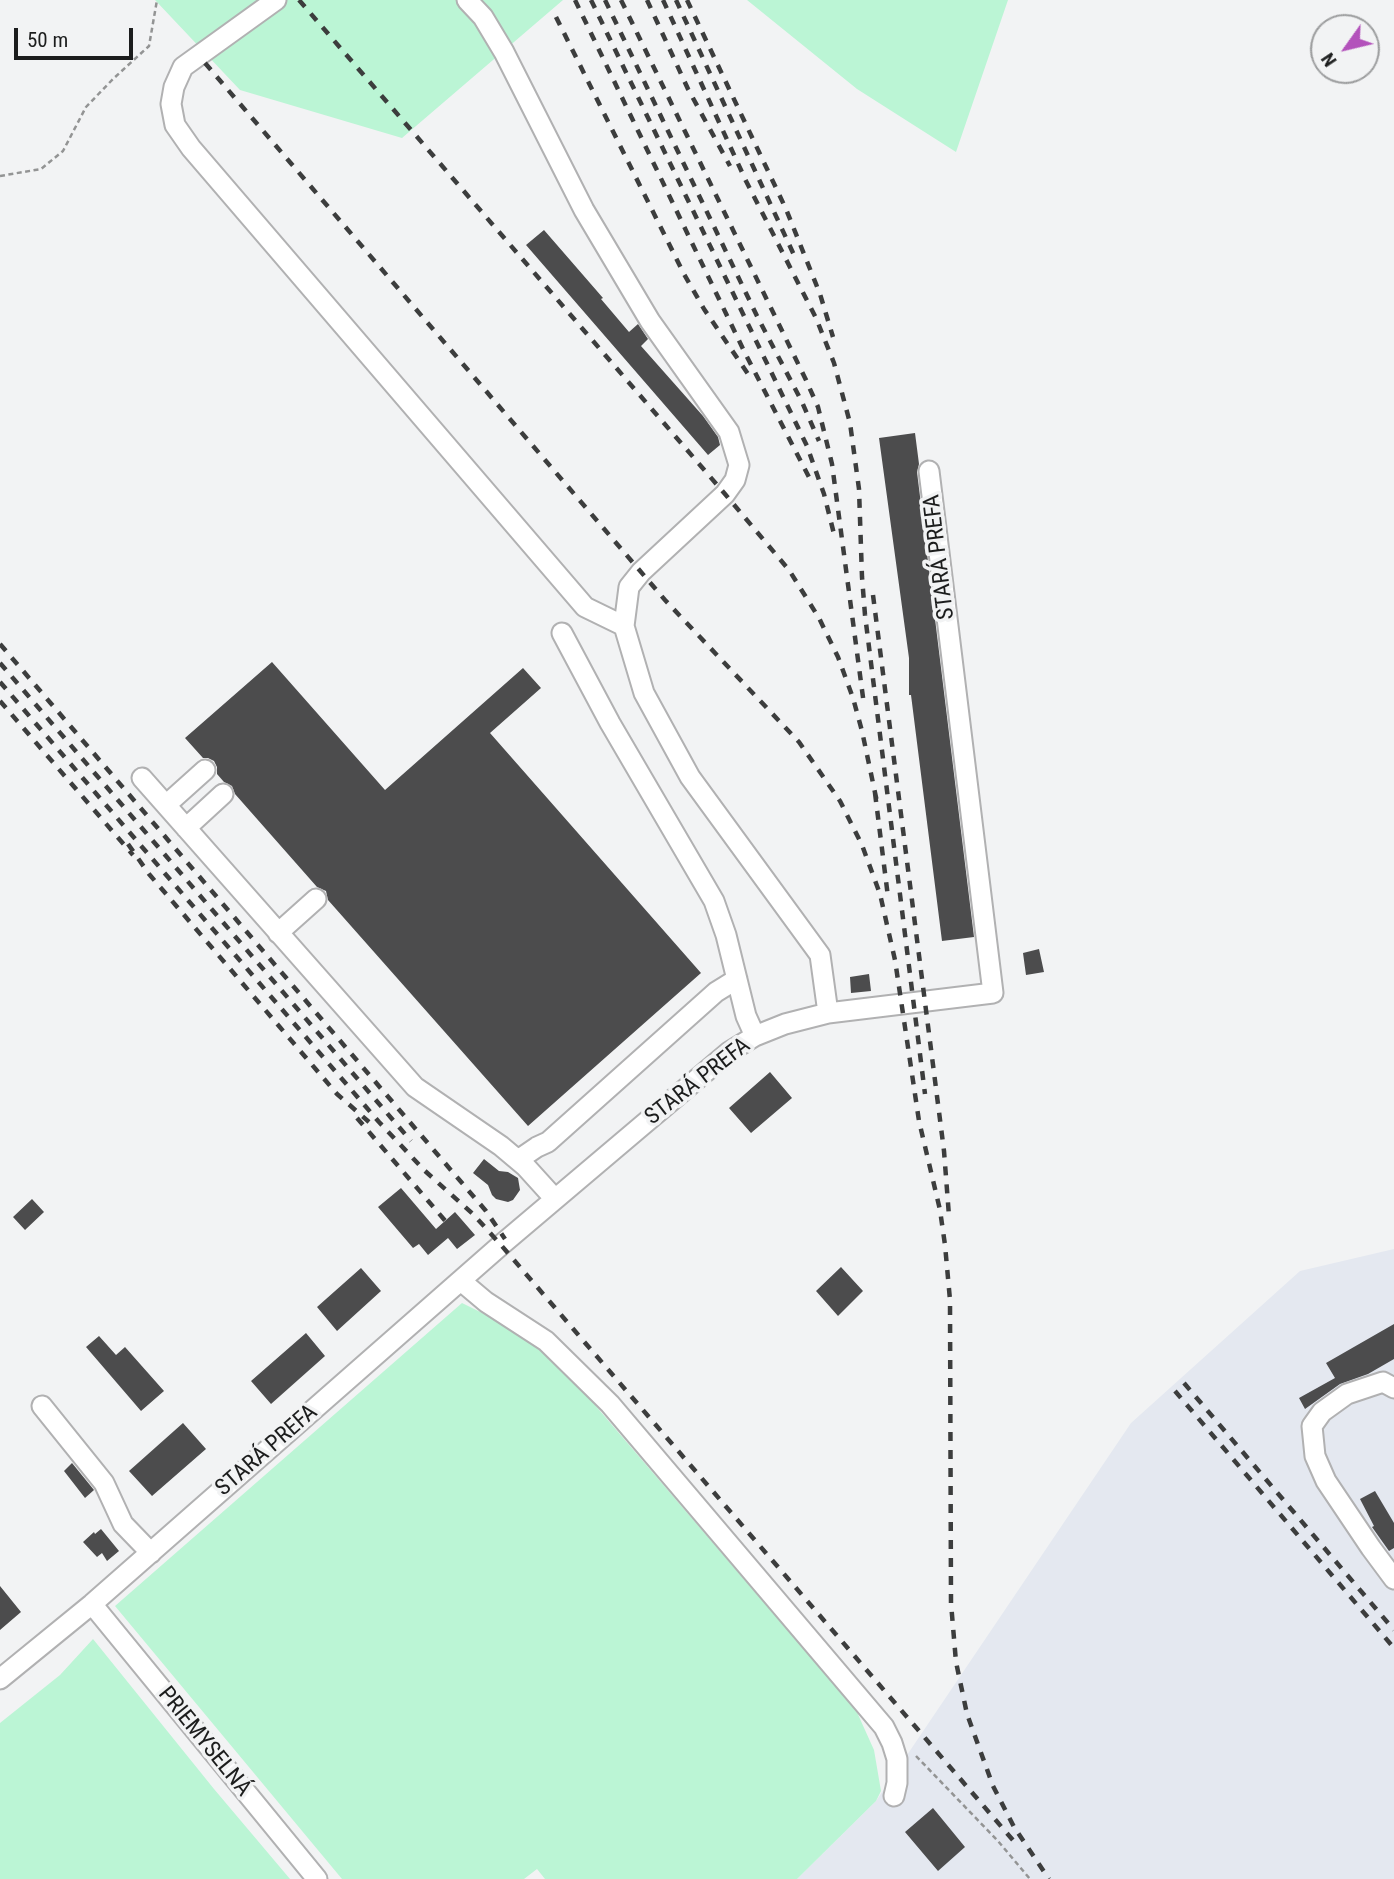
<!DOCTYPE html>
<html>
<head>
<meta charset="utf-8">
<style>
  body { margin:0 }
  #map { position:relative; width:1394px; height:1879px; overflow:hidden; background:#f2f3f4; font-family:"Roboto Condensed",sans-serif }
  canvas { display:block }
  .north { position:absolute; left:1310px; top:14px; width:70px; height:70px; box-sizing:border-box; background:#f2f3f4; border:2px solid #9c9d9e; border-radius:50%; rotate:236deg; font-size:19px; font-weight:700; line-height:28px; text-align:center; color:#1c1d1d }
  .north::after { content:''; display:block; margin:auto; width:24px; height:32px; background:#b352bb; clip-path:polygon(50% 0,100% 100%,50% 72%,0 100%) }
  .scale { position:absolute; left:14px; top:28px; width:119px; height:32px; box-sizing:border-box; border:4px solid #1c1d1d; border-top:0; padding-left:9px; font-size:21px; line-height:24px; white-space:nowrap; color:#1c1d1d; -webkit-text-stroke:5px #f2f3f4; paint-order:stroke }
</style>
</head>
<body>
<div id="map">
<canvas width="1394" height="1879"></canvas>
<div class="north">N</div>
<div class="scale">50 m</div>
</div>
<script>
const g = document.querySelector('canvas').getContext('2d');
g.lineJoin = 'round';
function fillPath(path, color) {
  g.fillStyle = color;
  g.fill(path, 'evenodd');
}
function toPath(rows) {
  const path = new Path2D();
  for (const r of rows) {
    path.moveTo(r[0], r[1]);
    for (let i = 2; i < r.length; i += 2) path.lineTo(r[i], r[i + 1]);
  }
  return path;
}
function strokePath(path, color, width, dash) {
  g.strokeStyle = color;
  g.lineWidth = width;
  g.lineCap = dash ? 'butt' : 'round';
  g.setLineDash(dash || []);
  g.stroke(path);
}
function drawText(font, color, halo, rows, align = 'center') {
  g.font = font + ' "Roboto Condensed",sans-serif';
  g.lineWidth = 7;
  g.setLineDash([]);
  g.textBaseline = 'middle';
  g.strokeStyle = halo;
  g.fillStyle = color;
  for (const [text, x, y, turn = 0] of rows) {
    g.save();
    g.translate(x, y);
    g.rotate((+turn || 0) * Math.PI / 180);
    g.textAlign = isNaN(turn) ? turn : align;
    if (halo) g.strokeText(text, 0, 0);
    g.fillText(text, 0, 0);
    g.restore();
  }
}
fillPath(toPath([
  [1394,1249,1394,1879,797,1879,876,1801,1131,1423,1300,1271]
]), '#e4e8f0');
fillPath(toPath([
  [155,0,563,0,402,138,240,90],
  [747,0,1008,0,956,152,857,89],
  [462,1303,541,1342,856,1710,874,1750,881,1791,876,1801,797,1879,545,1879,537,1869,524,1879,342,1879,115,1606],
  [93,1639,214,1789,290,1879,0,1879,0,1723,60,1675]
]), '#bbf5d5');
fillPath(toPath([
  [544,230,603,298,601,299,629,332,638,324,648,339,641,346,703,416,718,437,720,445,708,455,526,245],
  [915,433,919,464,917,472,974,937,942,941,911,695,909,695,909,658,879,438],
  [272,662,385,790,523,668,541,688,490,733,701,973,528,1126,328,900,326,891,317,887,235,794,232,786,224,782,217,774,217,767,214,761,208,758,203,758,185,738],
  [1039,949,1044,972,1026,975,1023,953],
  [869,974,871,991,851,993,850,977],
  [770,1072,792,1098,751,1133,729,1108],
  [484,1159,499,1171,508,1172,518,1178,520,1190,513,1200,508,1202,496,1199,492,1195,488,1185,473,1173],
  [401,1188,436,1229,455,1212,475,1235,457,1249,448,1238,428,1255,419,1244,413,1248,378,1207],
  [32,1199,44,1212,25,1230,13,1217],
  [841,1267,863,1291,838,1316,816,1291],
  [361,1268,381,1291,337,1331,317,1307],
  [1394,1324,1394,1359,1368,1374,1340,1384,1305,1409,1299,1398,1335,1378,1326,1363],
  [306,1333,325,1356,271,1404,251,1381],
  [99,1336,116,1355,125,1347,164,1391,141,1411,86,1347],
  [183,1423,206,1449,152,1496,129,1471],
  [72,1463,94,1490,85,1498,64,1471],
  [1375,1491,1394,1523,1394,1548,1389,1551,1372,1527,1374,1526,1360,1499],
  [101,1529,119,1551,107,1561,102,1553,97,1557,83,1542,94,1532,95,1534],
  [0,1586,21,1612,0,1630],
  [933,1808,965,1847,938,1871,905,1832]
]), '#4c4c4d');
const minor = toPath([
  [276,0,183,67,174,87,171,104,175,125,191,148,585,607,624,626],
  [467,0,483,17,504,52,584,210,650,321,729,432,739,465,735,480,725,494,641,572,629,587,624,626,644,693,690,777,820,955,828,1013],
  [562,633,610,723,714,901,726,935,746,1016,755,1036],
  [142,778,415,1087,501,1146,526,1167,555,1199],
  [166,805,205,770],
  [186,828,223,794],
  [278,933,316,899],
  [518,1160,537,1147,548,1142,716,992,737,979],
  [461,1281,486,1302,546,1341,610,1404,884,1727,892,1743,897,1759,897,1783,894,1796],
  [1394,1388,1383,1382,1347,1394,1322,1412,1312,1426,1315,1456,1326,1481,1371,1548,1394,1579],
  [42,1406,104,1483,123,1524,151,1553],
  [92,1604,317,1879],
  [0,1679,92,1604,501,1245,729,1052,755,1036,785,1024,828,1013,993,993,929,471]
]);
strokePath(minor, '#b1b1b2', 23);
strokePath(toPath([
  [0,176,41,169,63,151,86,107,113,79,149,46,157,0],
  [916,1756,998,1841,1030,1879]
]), '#939494', 2.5, [5, 3.5]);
strokePath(minor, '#fff', 19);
strokePath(toPath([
  [299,0,725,494,789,570,819,618,838,657,853,698,862,731,877,802],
  [575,0,745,353,811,481],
  [591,0,807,446,824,494,834,534],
  [605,0,757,316,802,402,819,441],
  [621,0,806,380,818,407,832,464,864,705],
  [647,0,688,89,730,166],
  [663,0,746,181,816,318,834,363,850,423,859,489,862,577,865,615,925,1094],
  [676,0,794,255],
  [687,0,786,209,820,294,833,337],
  [556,17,684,274,704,309,748,374],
  [205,63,665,600,799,742,840,801,862,845,880,894,895,960,919,1121,940,1210,945,1245,950,1300,951,1603,956,1662,967,1714,993,1786,1014,1827,1049,1879],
  [873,595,944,1151,949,1216],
  [0,644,486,1211,505,1239],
  [0,663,411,1141],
  [0,682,379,1122,425,1171,473,1214,501,1245,1018,1846],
  [0,701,133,855],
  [875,793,888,897],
  [128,844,149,874,337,1094,369,1122],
  [357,1118,448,1224],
  [1184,1383,1394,1630],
  [1175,1391,1394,1648]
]), '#3c3d3d', 4.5, [9, 9]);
drawText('23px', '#1c1d1d', '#f2f3f4', [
  ["STARÁ PREFA",940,557,-97],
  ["STARÁ PREFA",698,1082,-38],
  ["STARÁ PREFA",267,1451,-41],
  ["PRIEMYSELNÁ",204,1742,51]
]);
</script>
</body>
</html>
